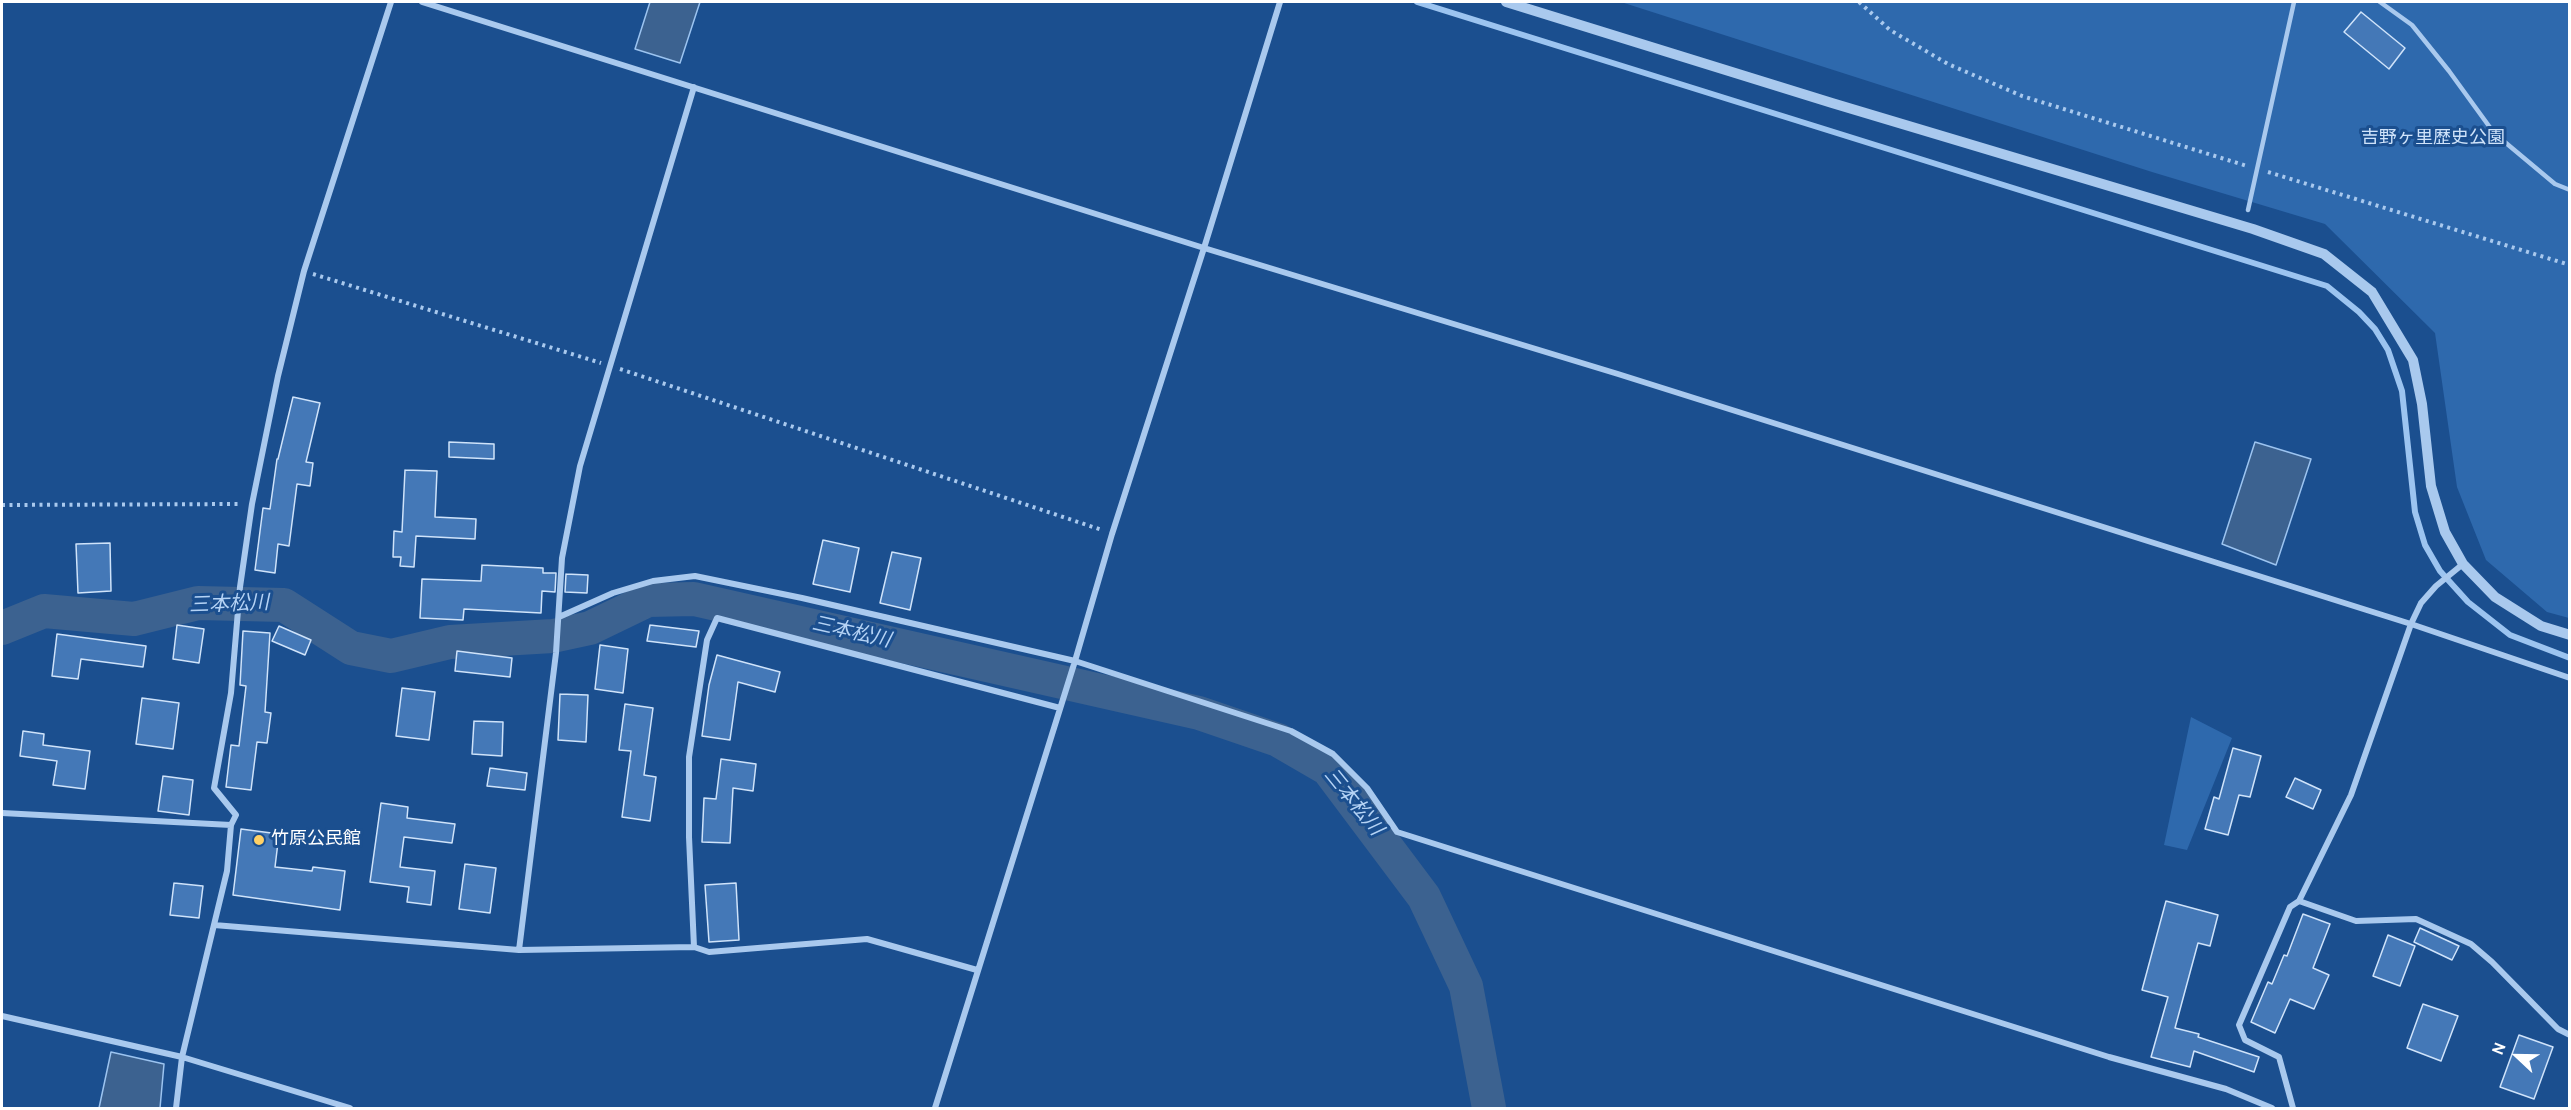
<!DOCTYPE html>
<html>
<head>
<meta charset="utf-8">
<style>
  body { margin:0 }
  #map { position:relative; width:2571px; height:1110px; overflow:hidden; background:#1b4f8f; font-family:Overpass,sans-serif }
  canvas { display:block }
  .frame { position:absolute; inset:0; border:3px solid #fff; pointer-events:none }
  .north { position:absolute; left:2487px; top:1026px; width:60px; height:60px; -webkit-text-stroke:4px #1b4f8f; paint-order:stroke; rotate:292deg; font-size:16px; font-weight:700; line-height:24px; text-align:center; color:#fff }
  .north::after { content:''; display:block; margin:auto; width:21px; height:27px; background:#fff; clip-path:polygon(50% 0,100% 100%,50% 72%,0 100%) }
</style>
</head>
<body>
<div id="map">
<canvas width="2571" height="1110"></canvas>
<div class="frame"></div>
<div class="north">N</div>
</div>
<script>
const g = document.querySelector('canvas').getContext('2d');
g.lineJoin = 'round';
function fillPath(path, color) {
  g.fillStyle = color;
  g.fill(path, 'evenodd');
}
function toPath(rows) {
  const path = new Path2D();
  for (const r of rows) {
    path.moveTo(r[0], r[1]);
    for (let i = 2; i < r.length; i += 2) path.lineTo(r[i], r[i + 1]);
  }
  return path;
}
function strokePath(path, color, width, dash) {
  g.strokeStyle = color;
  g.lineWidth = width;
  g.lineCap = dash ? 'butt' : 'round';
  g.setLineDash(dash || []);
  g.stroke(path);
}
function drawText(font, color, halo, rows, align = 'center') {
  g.font = font + ' Overpass,"Noto Sans JP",sans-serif';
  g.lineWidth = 6;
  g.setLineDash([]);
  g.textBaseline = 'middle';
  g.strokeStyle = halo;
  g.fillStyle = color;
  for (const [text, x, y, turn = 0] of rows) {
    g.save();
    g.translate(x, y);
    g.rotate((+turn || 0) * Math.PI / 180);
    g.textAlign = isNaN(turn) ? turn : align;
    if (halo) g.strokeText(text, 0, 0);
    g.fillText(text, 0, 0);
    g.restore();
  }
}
fillPath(toPath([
  [1621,2,2569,2,2569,618,2547,612,2486,560,2457,487,2435,333,2325,224,2152,172],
  [2191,717,2232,738,2187,850,2164,845]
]), '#2e69ad');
const water = toPath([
  [650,2,700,2,680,63,635,49,650,2],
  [2255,442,2311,459,2276,565,2222,544,2255,442],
  [111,1052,164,1064,160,1108,99,1108,111,1052]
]);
fillPath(water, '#3c6290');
strokePath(water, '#9cc4f0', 1.5);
strokePath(toPath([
  [1417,2,2327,286,2359,312,2375,329,2388,350,2402,391,2415,512,2425,545,2440,571,2468,602,2510,635,2570,658]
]), '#9cc4f0', 6);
strokePath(toPath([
  [2,628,44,611,134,619,198,603,284,605,351,648,391,656,450,642,553,636,590,628,648,600,694,599,1199,713,1278,740,1328,769,1424,897,1466,986,1489,1108]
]), '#3c6290', 34);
const building = toPath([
  [2361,12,2405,48,2389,69,2344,32,2361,12],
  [293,397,320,403,306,462,313,463,310,486,297,484,289,546,278,544,275,573,255,570,263,508,270,509,277,459,278,459,293,397],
  [449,442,494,444,494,459,449,457,449,442],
  [405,470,437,471,435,517,476,519,475,539,416,536,414,567,400,566,401,557,393,557,394,531,402,532,405,470],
  [823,540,859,548,850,592,813,584,823,540],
  [110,543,111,591,78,593,76,544,110,543],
  [892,552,921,558,910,610,880,603,892,552],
  [482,565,543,568,543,573,556,573,555,592,542,591,541,613,464,609,463,620,420,618,422,579,481,581,482,565],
  [566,574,588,575,587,593,565,592,566,574],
  [177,625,204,629,199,663,173,659,177,625],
  [650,625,699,631,696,647,647,641,650,625],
  [279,626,311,640,305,655,272,641,279,626],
  [243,631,270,633,265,712,271,713,267,743,257,742,251,790,226,787,231,745,239,746,246,686,240,685,243,631],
  [57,634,146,646,143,667,81,659,78,679,52,676,57,634],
  [600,645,628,649,623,693,595,689,600,645],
  [457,651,512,658,510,677,455,671,457,651],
  [717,655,780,672,775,692,738,682,730,740,702,736,709,685,717,655],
  [402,688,435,692,429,740,396,736,402,688],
  [560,694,588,695,586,742,558,740,560,694],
  [142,698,179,703,173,749,136,744,142,698],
  [625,704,653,708,644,775,656,777,650,821,622,817,631,751,619,750,625,704],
  [474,721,503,722,502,756,472,754,474,721],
  [23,731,44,734,43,745,90,751,85,789,53,785,57,761,20,756,23,731],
  [2233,748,2261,756,2250,797,2239,795,2228,835,2205,829,2214,797,2219,799,2233,748],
  [721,759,756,764,753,791,733,788,730,843,702,842,704,798,716,799,721,759],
  [490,768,527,773,525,790,487,786,490,768],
  [163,776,193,780,189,815,158,811,163,776],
  [2295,778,2321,790,2313,809,2286,797,2295,778],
  [381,803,408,807,407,818,455,824,452,843,404,837,400,867,435,871,431,905,407,902,409,887,370,882,381,803],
  [241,829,279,834,275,867,312,871,313,867,345,871,340,910,233,895,241,829],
  [465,864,496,868,490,913,459,909,465,864],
  [174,883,203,886,199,918,170,915,174,883],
  [736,883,739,940,709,942,705,885,736,883],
  [2166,901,2218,915,2210,946,2198,943,2175,1028,2199,1034,2198,1037,2259,1057,2254,1072,2194,1051,2190,1067,2151,1057,2168,997,2142,990,2166,901],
  [2303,914,2330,924,2313,968,2329,975,2314,1009,2290,999,2275,1033,2251,1022,2268,982,2272,984,2284,955,2287,956,2303,914],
  [2420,928,2459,946,2452,960,2414,942,2420,928],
  [2388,935,2415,946,2400,986,2373,976,2388,935],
  [2423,1004,2458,1016,2441,1061,2407,1048,2423,1004],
  [2519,1035,2553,1047,2534,1099,2500,1087,2519,1035]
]);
fillPath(building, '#4478b7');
strokePath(building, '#cfe3fa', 1.5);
strokePath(toPath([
  [1859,2,1890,30,1948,64,2022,96,2247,166],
  [2268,172,2570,265],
  [313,274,601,363],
  [620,369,1102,530],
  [2,505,241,504]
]), '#a9c9ee', 4, [3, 4.5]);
strokePath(toPath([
  [2380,2,2412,25,2449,71,2494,133,2555,184,2570,190],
  [2248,210,2294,2]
]), '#a9c9ee', 4.5);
strokePath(toPath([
  [422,2,1204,248,1618,374,2411,624,2570,678],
  [559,617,613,593,653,581,695,576,802,598,1075,661,1291,731,1333,754,1367,788,1397,832,2109,1057,2226,1089,2272,1108],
  [2,813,231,825],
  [2299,901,2351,795,2411,624,2421,603,2436,586,2463,564],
  [214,925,519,950,694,947,709,952,867,939,977,970],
  [694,947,689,837,689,757,707,640,717,618,1060,708],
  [519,950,556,653,562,558,580,466,694,87],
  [2,1016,182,1057,350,1108],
  [176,1108,182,1057,227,871,231,825,236,815,214,788,231,693,240,587,252,504,278,376,304,271,391,2],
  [935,1108,1075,661,1112,534,1204,248,1280,2],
  [2293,1108,2279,1057,2245,1040,2239,1025,2290,907,2299,901,2356,921,2416,919,2471,944,2492,962,2558,1029,2570,1035]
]), '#a9c9ee', 6);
strokePath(toPath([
  [1506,2,1832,103,2253,229,2324,254,2372,292,2413,360,2422,404,2431,486,2445,532,2463,564,2495,597,2541,626,2570,635]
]), '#a9c9ee', 10);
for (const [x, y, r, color] of [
  [259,840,6,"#ffd166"]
]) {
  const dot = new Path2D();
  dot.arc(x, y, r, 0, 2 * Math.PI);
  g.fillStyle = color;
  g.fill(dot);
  strokePath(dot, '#1b4f8f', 2);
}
drawText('18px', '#cfe3fa', '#1b4f8f', [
  ["吉野ヶ里歴史公園",2433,139]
]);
drawText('18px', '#fff', '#1b4f8f', [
  ["竹原公民館",271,840]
], 'left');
drawText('italic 20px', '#b5d3f5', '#1b4f8f', [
  ["三本松川",229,606,-2],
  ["三本松川",851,634,13],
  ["三本松川",1352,803,51]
]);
</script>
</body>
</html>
